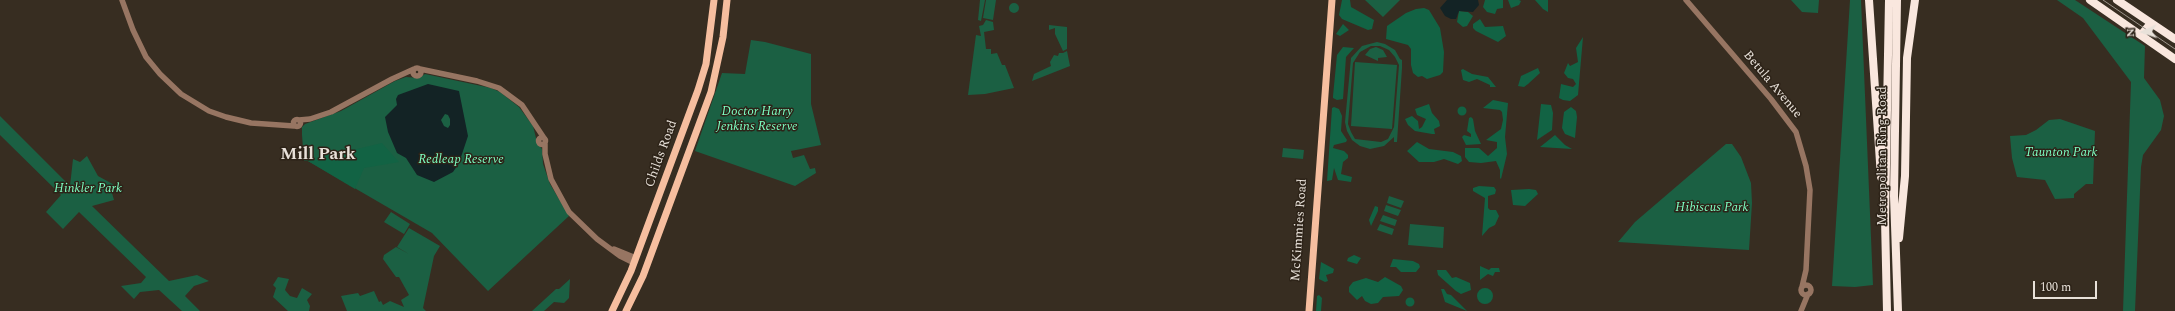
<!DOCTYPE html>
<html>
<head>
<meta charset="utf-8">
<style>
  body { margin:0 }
  #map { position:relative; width:2175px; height:311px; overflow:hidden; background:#372d21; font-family:Spectral,serif }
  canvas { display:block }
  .north { position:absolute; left:2123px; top:12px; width:40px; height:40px; -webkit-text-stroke:3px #2d2318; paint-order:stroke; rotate:267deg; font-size:11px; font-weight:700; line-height:16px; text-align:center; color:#e8e1d9 }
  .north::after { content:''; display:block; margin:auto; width:14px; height:18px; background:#e8e1d9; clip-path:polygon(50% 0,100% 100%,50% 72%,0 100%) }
  .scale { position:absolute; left:2033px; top:281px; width:64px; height:18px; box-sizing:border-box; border:2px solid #e8e1d9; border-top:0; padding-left:5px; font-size:12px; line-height:14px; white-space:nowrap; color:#e8e1d9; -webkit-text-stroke:3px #2d2318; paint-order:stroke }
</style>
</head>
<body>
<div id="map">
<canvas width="2175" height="311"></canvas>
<div class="north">N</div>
<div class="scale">100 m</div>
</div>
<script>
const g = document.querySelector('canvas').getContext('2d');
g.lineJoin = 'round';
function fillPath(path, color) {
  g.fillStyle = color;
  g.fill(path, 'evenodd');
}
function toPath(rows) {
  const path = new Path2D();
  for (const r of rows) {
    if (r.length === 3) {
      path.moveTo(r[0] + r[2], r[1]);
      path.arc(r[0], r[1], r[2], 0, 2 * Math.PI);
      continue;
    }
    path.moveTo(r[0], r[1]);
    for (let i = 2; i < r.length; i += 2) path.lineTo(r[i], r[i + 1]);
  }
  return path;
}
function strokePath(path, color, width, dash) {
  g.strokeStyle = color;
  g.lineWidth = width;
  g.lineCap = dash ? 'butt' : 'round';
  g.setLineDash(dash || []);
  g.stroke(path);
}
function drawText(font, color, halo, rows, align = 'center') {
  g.font = font + ' Spectral,serif';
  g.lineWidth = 3;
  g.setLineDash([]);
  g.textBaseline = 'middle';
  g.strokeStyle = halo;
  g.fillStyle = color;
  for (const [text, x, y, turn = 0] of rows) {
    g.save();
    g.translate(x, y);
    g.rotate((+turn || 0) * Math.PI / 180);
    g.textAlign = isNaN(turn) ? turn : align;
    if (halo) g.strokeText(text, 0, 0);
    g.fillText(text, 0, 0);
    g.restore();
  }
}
fillPath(toPath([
  [980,0,985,0,981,21,978,20],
  [986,0,996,0,993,20,983,18],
  [1365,0,1400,0,1383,17],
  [1791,0,1819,0,1818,13,1802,12],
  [1850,0,1861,0,1873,285,1855,287,1832,286],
  [2057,0,2075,0,2145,46,2144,78,2160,100,2164,116,2161,130,2143,155,2141,167,2135,311,2123,311,2131,82,2083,18],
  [1014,8,5],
  [986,20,993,22,994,30,984,32,986,49,991,49,991,54,997,53,1002,65,1005,65,1014,88,985,94,968,95,976,35,981,36,979,26,983,25],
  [1049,25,1067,27,1067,49,1063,51,1055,34,1055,28,1049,30],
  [751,40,765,42,811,54,811,104,821,145,791,151,793,158,804,155,810,169,815,168,816,173,795,186,695,151,722,73,745,74],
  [1377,42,1385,44,1395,50,1400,59,1402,60,1402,68,1397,142,1394,142,1394,137,1384,146,1370,149,1360,146,1352,140,1347,131,1345,122,1351,58,1362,46],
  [1371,46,1380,46,1389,50,1395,57,1399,65,1394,127,1388,139,1381,142,1355,139,1351,132,1348,124,1353,63,1360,52],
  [1376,47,1383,50,1387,57,1378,58,1378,61,1365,55,1370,49],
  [1067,51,1070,66,1032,81,1034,74,1051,66,1050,62,1054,55,1058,56,1059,53,1063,53],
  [1355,62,1397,65,1392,129,1351,126],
  [425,74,491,88,500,92,519,107,533,126,537,142,542,149,543,164,550,184,569,216,488,291,432,233,308,161,304,161,302,135,302,127,305,124,341,111,395,81,406,77,419,78],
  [0,116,70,186,73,159,80,162,87,156,98,176,118,187,112,193,114,200,92,206,169,281,197,275,209,281,194,286,185,296,200,311,182,311,159,290,140,292,134,299,121,286,141,283,146,277,79,212,63,229,46,212,61,195,0,135],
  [2060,119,2095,131,2093,184,2086,184,2074,194,2074,198,2055,199,2045,180,2017,177,2012,158,2010,136,2026,135,2036,130,2049,120],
  [1726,144,1732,144,1741,157,1751,183,1752,203,1749,250,1618,242,1635,222],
  [1283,148,1304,150,1303,159,1282,157],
  [1389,196,1404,201,1401,208,1387,203],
  [1386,205,1401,210,1398,216,1384,211],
  [391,212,410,224,404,234,384,222],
  [1383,215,1397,220,1395,226,1380,221],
  [1380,224,1394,229,1392,235,1377,230],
  [1410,224,1444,227,1443,248,1408,245],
  [409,228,440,246,434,256,423,308,426,311,347,311,341,296,358,293,360,296,374,291,379,302,381,301,383,305,390,301,404,307,401,300,409,295,399,277,396,277,383,259,384,255,396,247,409,254,397,247],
  [278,277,289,279,285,290,290,296,297,298,302,288,312,294,307,300,310,306,309,311,288,311,273,297,276,288,273,285],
  [570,279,569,298,564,303,554,302,544,311,532,311,556,289,559,289]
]), '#1b6043');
fillPath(toPath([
  [1342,0,1350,0,1351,7,1374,20,1372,29,1368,30,1342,19,1339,15],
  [1485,0,1503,0,1503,8,1497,9,1495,14,1487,12,1483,7],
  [1508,0,1519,0,1521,1,1519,5,1511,8],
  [1535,0,1548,0,1548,12,1543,9],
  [1424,8,1429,10,1440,28,1444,52,1443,72,1440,75,1427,79,1422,76,1418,77,1413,73,1411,65,1411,49,1408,45,1386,39,1387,26,1406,13,1416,9],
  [1459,11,1468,12,1473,16,1467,26,1463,27,1457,22],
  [1480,19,1485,27,1503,26,1506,36,1498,42,1476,31,1473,28,1473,24],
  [1343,24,1349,30,1340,36,1336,34],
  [1583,37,1578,95,1570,101,1563,100,1559,98,1561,84,1573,87,1576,84,1573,79,1568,78,1564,73,1568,63,1570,66,1578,62,1576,48],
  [1343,47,1354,48,1346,57,1343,99,1337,100,1333,98,1333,96,1337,55],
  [1538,68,1540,73,1528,84,1524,87,1518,86,1521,76],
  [1463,69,1472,74,1488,77,1496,87,1490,87,1490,85,1477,79,1469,82,1463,80,1461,70],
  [1493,100,1508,103,1505,137,1507,154,1501,179,1500,178,1500,170,1496,161,1481,163,1469,162,1465,157,1465,148,1479,148,1488,156,1497,148,1497,142,1486,140,1501,129,1503,120,1502,112,1500,110,1483,108],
  [1429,104,1432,113,1439,121,1440,126,1434,129,1435,134,1432,134,1415,131,1408,125,1405,119,1412,116,1418,121,1419,129,1422,127,1426,119,1417,115,1415,109],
  [1541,104,1551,105,1553,113,1552,130,1537,140],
  [1462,111,4.5],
  [1334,107,1339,109,1342,116,1341,131,1347,140,1346,142,1334,145,1333,148,1344,151,1348,155,1348,158,1343,162,1341,174,1352,177,1351,182,1338,180,1334,168,1332,180,1327,181,1332,108],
  [1571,107,1576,111,1577,117,1575,138,1565,134,1562,128,1564,112],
  [1471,117,1473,119,1475,131,1481,144,1466,145,1462,137,1464,135,1471,137,1471,134,1467,131,1469,118],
  [1555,135,1565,145,1572,149,1540,147],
  [1417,142,1429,149,1453,152,1461,156,1462,161,1458,164,1444,159,1434,162,1419,162,1407,151],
  [382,143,399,162,364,168,355,189,308,161,328,153,357,149],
  [1479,186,1494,187,1496,190,1495,194,1488,196,1488,208,1490,210,1496,210,1499,216,1495,225,1489,228,1482,236,1485,198,1473,191,1473,188],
  [1529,189,1536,190,1538,194,1525,206,1513,205,1511,190],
  [1375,206,1378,207,1378,211,1371,226,1369,220],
  [1354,255,1361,258,1357,264,1347,261,1348,258],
  [1393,259,1413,261,1419,264,1420,267,1416,272,1401,272,1396,267,1390,267],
  [1321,262,1334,269,1333,273,1326,275,1328,281,1325,282,1319,279],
  [1480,266,1489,270,1491,268,1499,268,1500,272,1495,272,1493,276,1488,274,1480,280],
  [1437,270,1446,270,1452,278,1456,277,1470,283,1471,290,1461,294,1456,291,1438,275],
  [1385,277,1401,286,1403,290,1399,296,1383,297,1378,303,1371,304,1365,301,1362,296,1357,300,1349,292,1349,287,1353,282,1366,278,1378,282],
  [1485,296,8],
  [1441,289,1444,289,1447,294,1451,295,1467,311,1445,302],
  [1319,295,1322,298,1321,311,1316,311,1317,296],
  [1410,302,4.5]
]), '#126344');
fillPath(toPath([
  [1447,0,1478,0,1479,5,1473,12,1459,11,1456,19,1451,19,1445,16,1440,8],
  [428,84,459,91,468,136,459,163,453,172,434,182,417,175,406,158,397,153,388,132,385,117,397,105,396,99,398,95],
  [445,114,448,115,450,119,450,125,448,128,444,126,441,120]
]), '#132325');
strokePath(toPath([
  [122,0,133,30,146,57,160,74,181,94,209,111,226,117,251,123,294,126],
  [1686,0,1771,99,1796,132,1806,166,1810,190,1806,270,1802,287],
  [417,72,4],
  [420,69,477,81,499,88,522,105,544,138],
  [297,123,3.5],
  [299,120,310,119,331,112,392,79,414,69],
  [542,141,3.5],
  [545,144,545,154,551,179,569,212,597,239,620,256,634,263],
  [614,249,636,258],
  [1806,290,5],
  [1801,311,1808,294]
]), '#977562', 5.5);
strokePath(toPath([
  [612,311,631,271,698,90,706,64,714,0],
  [626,311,643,276,711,92,723,37,727,0],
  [1309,311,1332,0]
]), '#f6be9f', 7);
strokePath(toPath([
  [1869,0,1881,177],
  [1897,0,1894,196,1898,311],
  [2090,0,2175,59],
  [2117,0,2175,39],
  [2141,35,2151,23],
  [1899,238,1905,176,1907,58,1915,0],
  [1887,311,1885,219,1889,0]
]), '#f9e7de', 8);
strokePath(toPath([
  [2103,0,2175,49]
]), '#9c948a', 1);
drawText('13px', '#e8e1d9', '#2d2318', [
  ["Betula Avenue",1772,85,50],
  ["Childs Road",662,154,-70],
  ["Metropolitan Ring Road",1883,156,-90],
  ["McKimmies Road",1300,230,-86]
]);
drawText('italic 13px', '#7dffc3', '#2d2318', [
  ["Doctor Harry",757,112],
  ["Jenkins Reserve",757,127],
  ["Taunton Park",2061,153],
  ["Redleap Reserve",461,160],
  ["Hinkler Park",88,189],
  ["Hibiscus Park",1712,208]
]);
drawText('bold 17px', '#e8e1d9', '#2d2318', [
  ["Mill Park",318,156]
]);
</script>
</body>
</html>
